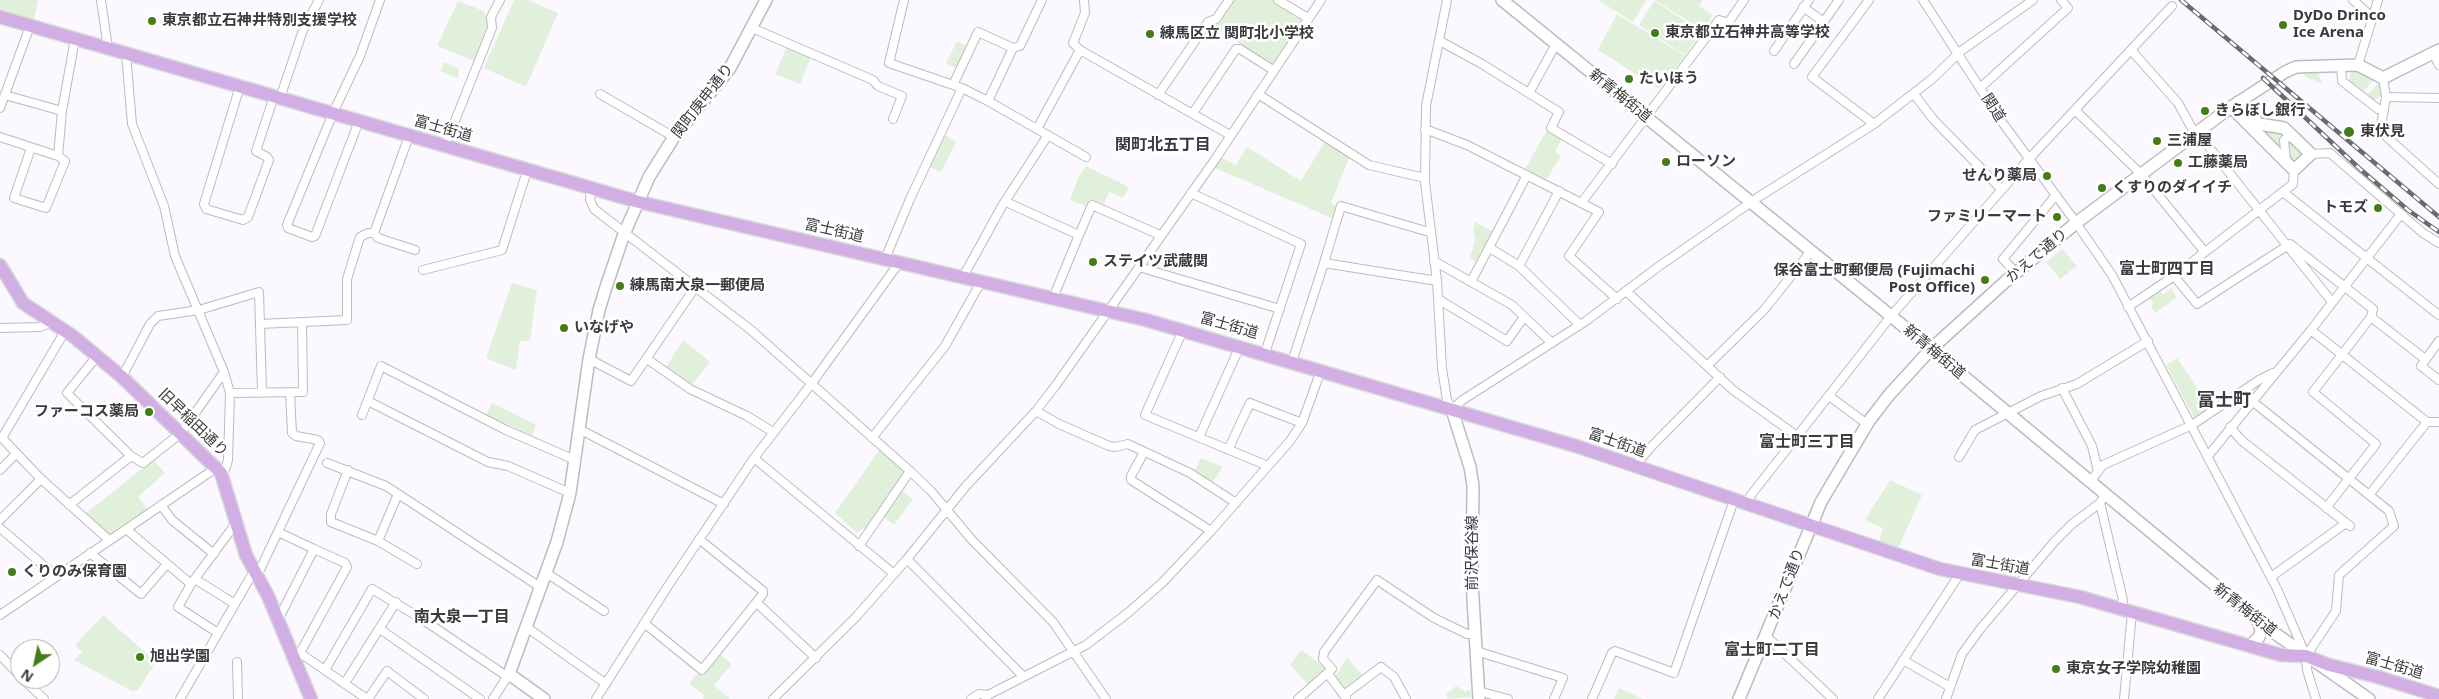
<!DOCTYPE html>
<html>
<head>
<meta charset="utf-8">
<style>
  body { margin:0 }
  #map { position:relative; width:2439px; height:699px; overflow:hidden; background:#fcf8ff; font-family:"Noto Sans",sans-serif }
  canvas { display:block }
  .north { position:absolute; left:10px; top:639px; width:50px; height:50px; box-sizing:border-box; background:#fff; border:1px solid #b1b0b1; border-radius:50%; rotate:214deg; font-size:14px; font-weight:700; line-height:20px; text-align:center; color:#3b3a3c }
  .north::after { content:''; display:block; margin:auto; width:18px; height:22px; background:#437d17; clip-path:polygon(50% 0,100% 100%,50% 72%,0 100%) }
</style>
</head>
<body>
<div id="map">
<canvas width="2439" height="699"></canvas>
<div class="north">N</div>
</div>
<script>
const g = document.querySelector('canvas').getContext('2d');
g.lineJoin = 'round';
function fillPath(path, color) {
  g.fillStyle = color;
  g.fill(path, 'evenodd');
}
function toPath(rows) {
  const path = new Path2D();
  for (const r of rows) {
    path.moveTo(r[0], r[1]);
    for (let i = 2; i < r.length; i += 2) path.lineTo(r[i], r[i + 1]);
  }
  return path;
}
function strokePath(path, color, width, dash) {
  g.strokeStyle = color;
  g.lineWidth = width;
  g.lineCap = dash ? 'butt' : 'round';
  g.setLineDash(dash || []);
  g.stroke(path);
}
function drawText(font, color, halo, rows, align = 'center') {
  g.font = font + ' "Noto Sans","Noto Sans JP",sans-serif';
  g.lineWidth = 5;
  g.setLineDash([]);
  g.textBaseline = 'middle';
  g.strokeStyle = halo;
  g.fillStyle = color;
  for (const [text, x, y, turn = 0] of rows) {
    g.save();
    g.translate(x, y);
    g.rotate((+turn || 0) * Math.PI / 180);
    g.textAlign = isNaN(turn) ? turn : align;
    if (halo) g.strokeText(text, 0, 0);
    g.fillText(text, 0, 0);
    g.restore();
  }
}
fillPath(toPath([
  [0,0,38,0,34,20,0,10],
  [514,0,528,0,558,13,526,87,484,68],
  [1233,0,1272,0,1303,20,1274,64,1270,64,1211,25,1218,23],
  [1598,0,1646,0,1633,22],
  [1654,0,1703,0,1699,6,1713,15,1703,30],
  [458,1,484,11,489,26,475,59,472,60,437,46],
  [1654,1,1702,32,1685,55,1639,25],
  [1617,14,1685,56,1659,89,1598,50],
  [957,41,967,46,956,68,946,63],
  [787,46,811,57,800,84,775,74],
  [444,62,459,69,458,78,441,71],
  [2356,70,2375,78,2362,93,2349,81,2350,74],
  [2318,73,2322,84,2304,76,2306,74],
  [2379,82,2382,84,2383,95,2373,101,2367,96],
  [2249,118,2285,134,2280,138,2281,149],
  [1547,130,1562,139,1555,152,1561,156,1546,180,1525,169],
  [945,135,956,142,941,172,930,167],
  [2289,140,2301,150,2301,155,2297,159,2289,159],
  [1325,141,1350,156,1331,203,1338,207,1334,219,1215,168,1222,158,1236,165,1247,147,1301,181],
  [1086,166,1129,187,1123,198,1109,192,1103,206,1089,199,1086,206,1070,200,1078,178],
  [1475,222,1494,232,1478,263,1470,258,1475,239,1473,230],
  [2062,249,2077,266,2060,279,2046,262],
  [512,283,537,290,530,341,520,341,516,370,486,358],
  [2171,288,2177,297,2155,313,2151,306,2153,304,2150,299,2147,301,2145,299,2158,289,2163,295],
  [683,340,710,362,692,385,666,367],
  [2177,358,2211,408,2195,419,2166,365],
  [492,403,536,425,532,436,486,415],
  [880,449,906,472,866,530,864,528,857,533,835,513],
  [1201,458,1223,467,1212,483,1194,472],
  [153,460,165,473,138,497,149,511,110,537,86,513],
  [1890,480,1922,495,1898,548,1879,542,1883,528,1865,520],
  [901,490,913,499,894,525,884,517,884,514],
  [103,615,154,660,154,665,138,690,132,691,74,660,82,652,75,645],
  [1301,650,1325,667,1325,671,1309,685,1290,665],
  [721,655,732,664,714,685,730,699,703,699,705,696,689,683,699,672,703,676],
  [1347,658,1363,675,1347,689,1343,688,1335,677],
  [1456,686,1465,692,1470,690,1471,697,1447,699,1448,697,1446,694],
  [1619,688,1643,699,1614,699]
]), '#e1f0db');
const street = toPath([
  [101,0,108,48],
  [904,0,889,63,962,88,988,101,1086,157],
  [1084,0,1085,13,1073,43,1080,50,1230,135],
  [1278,0,1308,18],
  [1447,0,1426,106,1425,182,1437,281,1442,368,1447,400,1452,410,1461,401,1586,321,1658,267,1757,198,1874,124,1932,79,1961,51,2033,0],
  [1869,0,1812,77,1874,124],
  [1923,0,2002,122,2072,217,2112,275,2277,589,2306,656,2307,670,2316,699],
  [2353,0,2372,17],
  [1803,7,1824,22],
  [1792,25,1812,38],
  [752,28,873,80,878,86,902,96,893,119],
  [1440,41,1482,64,1559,112,1551,128,1612,164],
  [1013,48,1020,46,1042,0],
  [2131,50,2178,103,2195,134],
  [1774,51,1809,0],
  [126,53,132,124,164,206,175,256,224,372,230,393,228,460,223,476],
  [2433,53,2439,65],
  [1794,64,1839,0],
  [2341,64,2342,81,2378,109,2384,111],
  [2358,65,2378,0],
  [2383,78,2386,97,2380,131,2439,184],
  [953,85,978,32,1013,48,988,101],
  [240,86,204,204,206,209,243,220,248,217,269,160,267,157,256,151,274,96],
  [1980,88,2068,8,2061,0],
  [1529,93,1556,44],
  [600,94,674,137],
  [1258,94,1369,165,1425,178],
  [1914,94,1933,119,2001,189],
  [5,95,62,111],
  [1158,95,1208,22,1216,19,1229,0],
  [2386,97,2439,98],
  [280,98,303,30,319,0],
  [0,108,30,26],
  [2075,110,2141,174,2204,251],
  [1193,113,1236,49,1240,49,1273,70],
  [359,121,315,236,312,237,288,228,287,225,333,113,360,56,380,0],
  [1037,129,1080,50],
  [1425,129,1467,145,1599,212,1569,256,1617,299],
  [2197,132,2332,302],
  [0,137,58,156],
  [445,146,492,28,491,17,500,0],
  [31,148,14,198,46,208,65,161,58,156,62,111,75,39],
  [2311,154,2330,153,2423,233,2439,243],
  [2286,160,2284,140,2291,135],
  [591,188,590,200,594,209,751,330,910,471,931,491,972,540,1053,622,1106,699],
  [2283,192,2439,315],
  [1191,193,1301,244,1265,353],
  [1006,202,1079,235,1092,205,1160,235],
  [1582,202,1719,20,1728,23,1744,0],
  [374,233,378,238,415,250],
  [1490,248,1519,266,1580,325],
  [885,259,910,199,962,88],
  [1434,261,1512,305,1552,343],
  [1324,263,1341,206,1429,232],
  [1519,266,1559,191],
  [1139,267,1280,309],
  [423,270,502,250,527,171],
  [2016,273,2003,259,2056,195],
  [2174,276,2197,304,2290,244,2373,309,2371,317,2425,359],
  [963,277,1002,206,1048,135],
  [1471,282,1527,175],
  [1626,291,1733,390,1797,436],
  [1053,298,1079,235],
  [1438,299,1507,341,1524,317],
  [2128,307,2174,276,2293,184,2294,170],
  [260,324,347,320,347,279,360,237,368,233,374,233,409,136],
  [0,328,40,327,52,322],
  [1183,330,1145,415,1268,466],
  [2311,330,2427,422,2439,422],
  [65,331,2,438,40,478,109,540],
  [2439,341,2421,366,2439,380],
  [97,356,67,393,131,456,143,463,181,433,224,372],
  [589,359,631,381,696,286],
  [647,359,690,389,747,416,773,432],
  [1292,362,1324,263,1437,281],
  [1707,366,1764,310,1811,251],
  [122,377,150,324,158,316,199,310,259,292,262,392],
  [2062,388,2092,446,2098,471],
  [230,393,303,392,302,323],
  [1829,396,1867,424],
  [368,401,488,462,508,466,570,493],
  [2252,401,2389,511,2394,526,2339,575,2336,611,2306,656],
  [1036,411,1059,424,1109,446,1115,447,1128,444,1190,473,1236,503],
  [362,415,381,366,506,430,575,460],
  [2230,427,2241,440,2350,526],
  [579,429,724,504],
  [1199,437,1240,346],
  [872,438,945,346,981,282],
  [1228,450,1250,403,1302,423],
  [1144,452,1131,476,1131,480,1211,531],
  [2208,456,2311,330,2401,214],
  [1959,457,1975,430,2041,396,2077,384,2148,341],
  [754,458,894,574],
  [327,463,386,486,540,587],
  [1637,467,1639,461,1650,448,1720,377],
  [0,470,16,454],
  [348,470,331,514,331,522,378,541],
  [2090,482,2103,465,2192,425,2259,380,2273,373],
  [398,494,378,541,417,564],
  [2369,495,2427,422],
  [2100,503,2123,600,2121,608],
  [1744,504,1891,316,2027,161,2172,6],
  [69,505,131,456],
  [161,505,172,520,214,554],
  [2326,508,2376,444,2313,392,2371,317],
  [0,520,41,479],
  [0,528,56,576],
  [126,529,191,584],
  [278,532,314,549],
  [859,546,910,471],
  [90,553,141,594,167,564],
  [907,559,1023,676],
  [545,572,604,611],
  [257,576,320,443,318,440,296,436,292,433,290,393],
  [2271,577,2346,523],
  [195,579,235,604],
  [757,603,816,658],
  [0,615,216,468],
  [278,620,314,549,345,563,347,567,300,653],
  [644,623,702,670,763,594,763,591,699,539],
  [525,626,606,684],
  [380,629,480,699],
  [218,633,178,607,191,584,236,523],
  [1766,636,1833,699],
  [1476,651,1563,678,1554,699],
  [296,653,300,653,367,699],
  [0,655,20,676],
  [1903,660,1950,687],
  [237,662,238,699],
  [325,670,372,589,422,619,508,677],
  [1328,674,1346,698],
  [23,679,44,699],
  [345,683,396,602],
  [1478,691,1508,699],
  [1344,695,1381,667,1394,677,1406,699],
  [180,699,254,571],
  [368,699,387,671,424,699],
  [493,699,509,674],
  [596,699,668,586,754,458,812,383,899,263],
  [773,699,856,617,907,559,966,486,1036,411,1056,385,1214,161,1321,0],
  [971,699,979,694,988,695],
  [986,699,988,695,1086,645,1129,612,1162,583,1211,531,1290,441,1302,423,1321,370],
  [1298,699,1332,669,1323,659,1324,652,1377,580,1434,618,1467,634,1475,634],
  [1592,699,1612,653,1615,651,1674,673,1734,500],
  [1878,699,1959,575],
  [1946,699,1962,654,1981,628,2055,541,2072,524,2100,503,2105,495],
  [2124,699,2132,612]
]);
const secondary = toPath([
  [1502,0,1891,316,2263,625,2369,699],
  [2231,107,2294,170,2311,154,2284,128,2259,124,2238,102],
  [1452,410,1470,467,1473,486,1472,582,1479,699],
  [2248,645,2252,644,2259,637,2261,632,2259,621],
  [544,699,509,674,557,542,570,493,589,359,599,310,606,287,624,234,649,177,674,137,730,68,766,0],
  [1739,699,1821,502,1869,421,1889,395,1931,349,2006,281,2076,223,2231,107,2285,72,2296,67,2358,65,2383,78,2439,50]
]);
const primary = toPath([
  [0,17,639,202,1146,320,1579,447,1940,569,2080,597,2281,655,2306,656,2329,665,2378,677,2439,696],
  [0,265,23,303,74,337,122,377,221,473,246,555,268,596,311,699]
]);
strokePath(street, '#bebac0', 10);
strokePath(secondary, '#bebac0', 14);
strokePath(primary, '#d8d8d8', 15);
strokePath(street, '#fff', 8);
strokePath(secondary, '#fff', 11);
strokePath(primary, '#d1aee4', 12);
const rail = toPath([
  [2181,0,2439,217],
  [2263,78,2360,169,2408,210,2439,232]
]);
strokePath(rail, '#6b6a6d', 4.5);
strokePath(rail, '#fff', 2.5, [8]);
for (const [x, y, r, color] of [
  [152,21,5,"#437d17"],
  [2283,25,5,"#437d17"],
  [1655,33,5,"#437d17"],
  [1150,34,5,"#437d17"],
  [1629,79,5,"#437d17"],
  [2205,111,5,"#437d17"],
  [2349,132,6,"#437d17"],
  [2157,141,5,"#437d17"],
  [1666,162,5,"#437d17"],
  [2178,163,5,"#437d17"],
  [2047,176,5,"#437d17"],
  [2102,188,5,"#437d17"],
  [2378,208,5,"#437d17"],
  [2057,217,5,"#437d17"],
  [1093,262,5,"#437d17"],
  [1985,280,5,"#437d17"],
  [620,286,5,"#437d17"],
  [564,328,5,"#437d17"],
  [149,412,5,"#437d17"],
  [12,572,5,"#437d17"],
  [140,657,5,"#437d17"],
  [2056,669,5,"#437d17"]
]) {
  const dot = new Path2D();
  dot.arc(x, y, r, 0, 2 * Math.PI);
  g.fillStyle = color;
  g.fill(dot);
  strokePath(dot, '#fff', 2);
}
drawText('bold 15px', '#3b3a3c', '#fff', [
  ["DyDo Drinco",2293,16],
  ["Ice Arena",2293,33],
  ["東京都立石神井特別支援学校",162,21],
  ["東京都立石神井高等学校",1665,33],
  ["練馬区立 関町北小学校",1160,34],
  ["たいほう",1639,79],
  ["きらぼし銀行",2215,111],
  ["東伏見",2360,132],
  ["三浦屋",2167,141],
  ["ローソン",1676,162],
  ["工藤薬局",2188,163],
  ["せんり薬局",2037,176,"right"],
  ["くすりのダイイチ",2112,188],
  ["トモズ",2368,208,"right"],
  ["ファミリーマート",2047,217,"right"],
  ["ステイツ武蔵関",1103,262],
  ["保谷富士町郵便局 (Fujimachi",1975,271,"right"],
  ["Post Office)",1975,288,"right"],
  ["練馬南大泉一郵便局",630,286],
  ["いなげや",574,328],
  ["ファーコス薬局",139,412,"right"],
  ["くりのみ保育園",22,572],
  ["旭出学園",150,657],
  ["東京女子学院幼稚園",2066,669]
], 'left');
drawText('15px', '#3b3a3c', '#fff', [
  ["新青梅街道",1620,96,39],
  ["関町庚申通り",703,101,-52],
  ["関道",1993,108,57],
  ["富士街道",443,129,16],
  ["富士街道",834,231,13],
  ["かえで通り",2037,256,-40],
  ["富士街道",1229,326,16],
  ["新青梅街道",1934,352,40],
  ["旧早稲田通り",193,423,44],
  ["富士街道",1617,443,19],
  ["前沢保谷線",1473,553,-90],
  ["富士街道",2000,565,10],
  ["かえで通り",1787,584,-69],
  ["新青梅街道",2245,610,38],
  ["富士街道",2394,666,16]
]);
drawText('bold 16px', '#3b3a3c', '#fff', [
  ["関町北五丁目",1163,145],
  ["富士町四丁目",2167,269],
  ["富士町三丁目",1807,442],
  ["南大泉一丁目",462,617],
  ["富士町二丁目",1772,650]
]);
drawText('bold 18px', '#3b3a3c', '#fff', [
  ["富士町",2224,401]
]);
</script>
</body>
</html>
